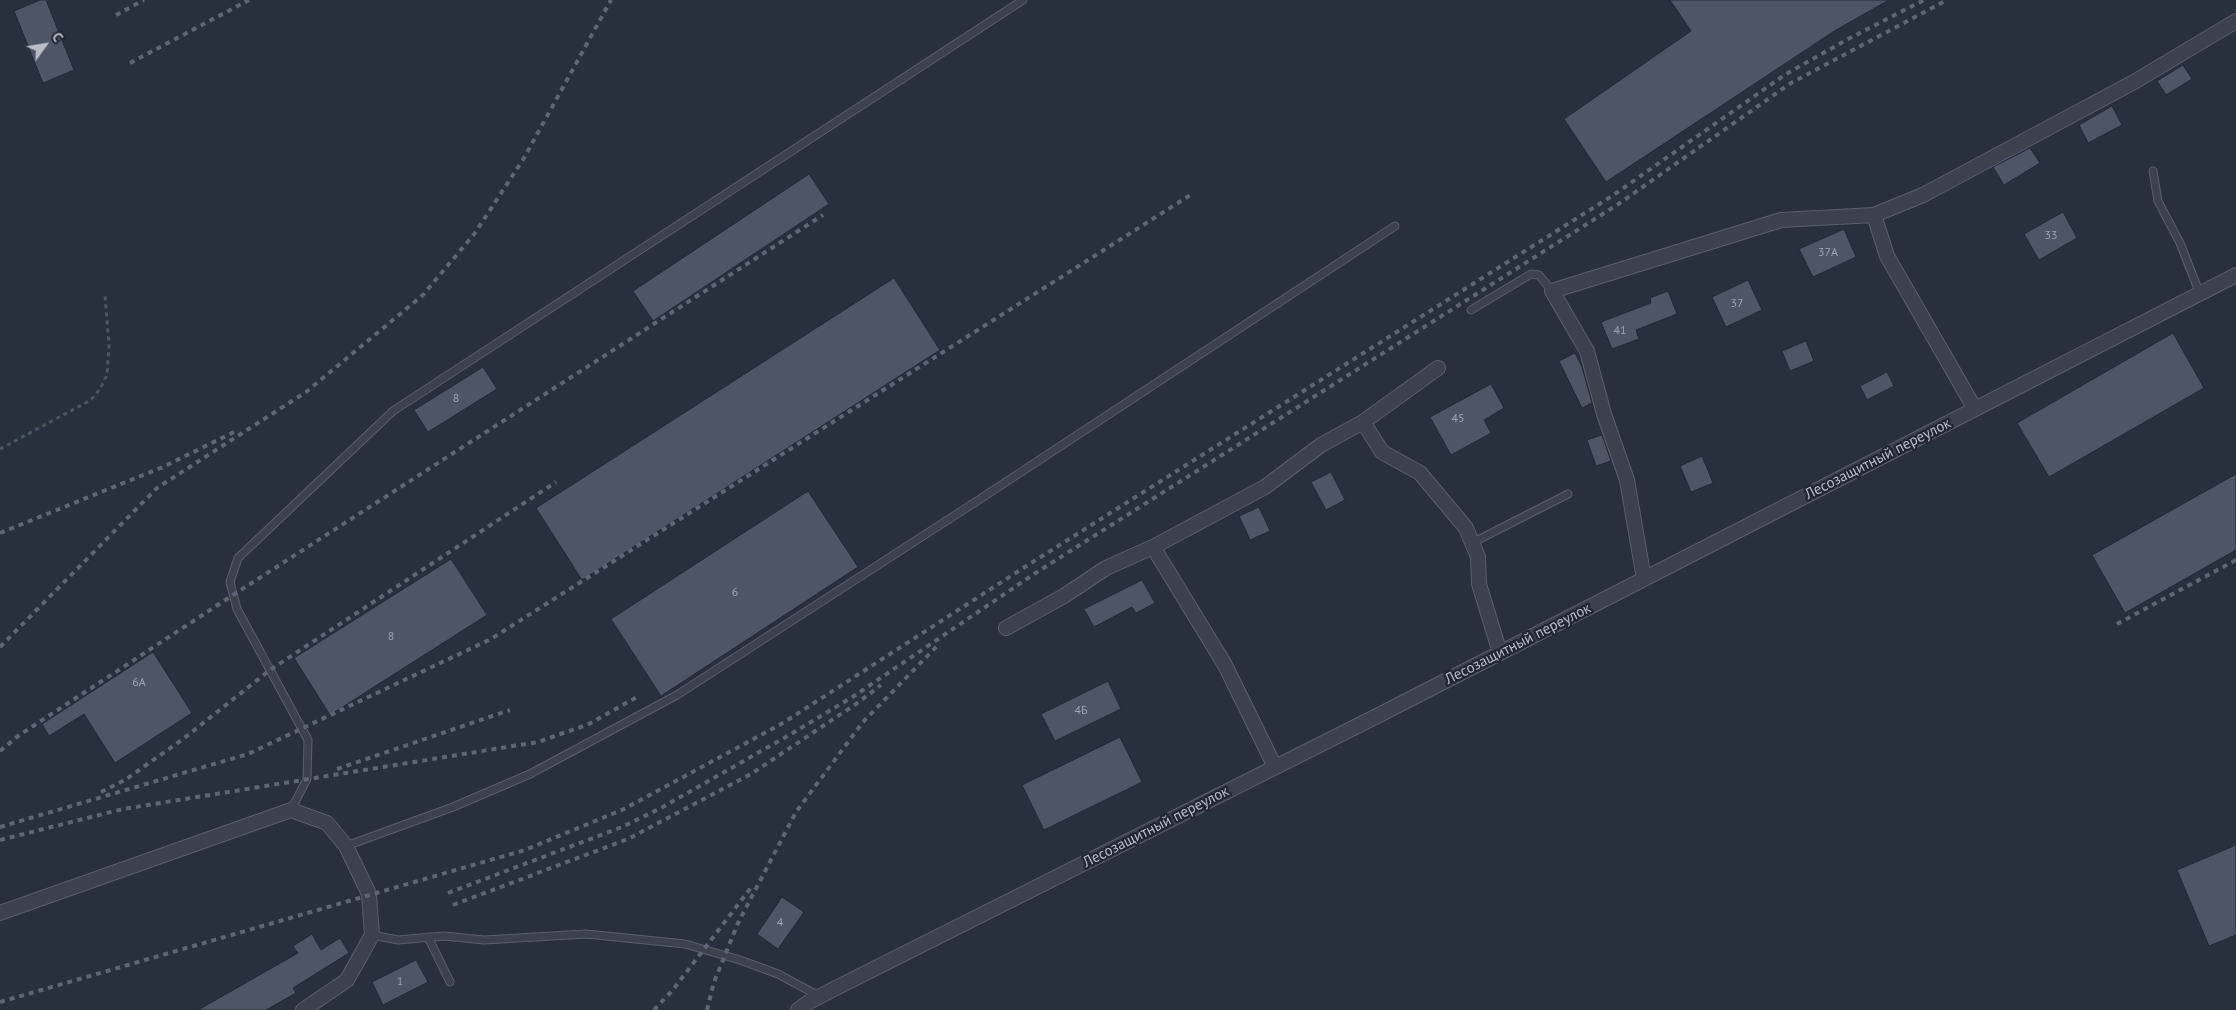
<!DOCTYPE html>
<html>
<head>
<meta charset="utf-8">
<style>
  body { margin:0 }
  #map { position:relative; width:2236px; height:1010px; overflow:hidden; background:#282f3d; font-family:"PT Sans",sans-serif }
  canvas { display:block }
  .north { position:absolute; left:20px; top:20px; width:50px; height:50px; -webkit-text-stroke:4px #212633; paint-order:stroke; rotate:58deg; font-size:14px; font-weight:700; line-height:20px; text-align:center; color:#b8bdc8 }
  .north::after { content:''; display:block; margin:auto; width:18px; height:22px; background:#b8bdc8; clip-path:polygon(50% 0,100% 100%,50% 72%,0 100%) }
</style>
</head>
<body>
<div id="map">
<canvas width="2236" height="1010"></canvas>
<div class="north">С</div>
</div>
<script>
const g = document.querySelector('canvas').getContext('2d');
g.lineJoin = 'round';
function fillPath(path, color) {
  g.fillStyle = color;
  g.fill(path, 'evenodd');
}
function toPath(rows) {
  const path = new Path2D();
  for (const r of rows) {
    path.moveTo(r[0], r[1]);
    for (let i = 2; i < r.length; i += 2) path.lineTo(r[i], r[i + 1]);
  }
  return path;
}
function strokePath(path, color, width, dash) {
  g.strokeStyle = color;
  g.lineWidth = width;
  g.lineCap = dash ? 'butt' : 'round';
  g.setLineDash(dash || []);
  g.stroke(path);
}
function drawText(font, color, halo, rows, align = 'center') {
  g.font = font + ' "PT Sans",sans-serif';
  g.lineWidth = 4.5;
  g.setLineDash([]);
  g.textBaseline = 'middle';
  g.strokeStyle = halo;
  g.fillStyle = color;
  for (const [text, x, y, turn = 0] of rows) {
    g.save();
    g.translate(x, y);
    g.rotate((+turn || 0) * Math.PI / 180);
    g.textAlign = isNaN(turn) ? turn : align;
    if (halo) g.strokeText(text, 0, 0);
    g.fillText(text, 0, 0);
    g.restore();
  }
}
const building = toPath([
  [40,0,46,0,74,70,43,83,14,11,40,0],
  [1670,0,1889,0,1836,30,1606,182,1564,119,1691,31,1670,0],
  [2183,65,2192,79,2166,95,2157,81,2183,65],
  [2112,106,2122,125,2088,143,2079,125,2112,106],
  [2030,148,2040,163,2004,185,1993,167,2030,148],
  [809,174,829,204,653,321,633,291,809,174],
  [2063,212,2077,238,2039,260,2024,234,2063,212],
  [1844,229,1856,257,1813,277,1799,249,1844,229],
  [894,278,940,350,582,580,536,508,894,278],
  [1748,280,1762,310,1726,327,1712,297,1748,280],
  [1668,291,1677,314,1636,330,1639,339,1612,349,1601,322,1651,303,1650,298,1668,291],
  [2173,333,2204,388,2049,477,2017,423,2173,333],
  [1806,341,1814,361,1790,371,1782,351,1806,341],
  [1575,353,1582,367,1592,403,1582,408,1559,361,1575,353],
  [483,367,497,389,428,432,414,410,483,367],
  [1887,372,1894,386,1867,400,1860,386,1887,372],
  [1491,384,1504,408,1484,420,1491,433,1451,455,1430,417,1491,384],
  [1602,435,1611,461,1596,466,1587,440,1602,435],
  [1702,456,1713,483,1691,492,1680,466,1702,456],
  [1331,472,1345,500,1326,510,1311,482,1331,472],
  [2236,474,2236,550,2125,613,2092,555,2236,474],
  [808,491,858,567,661,696,611,619,808,491],
  [1259,507,1270,531,1250,540,1239,516,1259,507],
  [451,559,487,615,330,715,294,658,451,559],
  [1142,580,1155,603,1136,613,1132,607,1094,627,1084,609,1142,580],
  [153,652,192,713,115,763,84,714,49,736,42,724,153,652],
  [1108,681,1121,709,1055,741,1041,714,1108,681],
  [1120,737,1142,782,1044,830,1022,785,1120,737],
  [2236,845,2236,935,2209,946,2177,870,2236,845],
  [782,897,804,912,778,949,757,934,782,897],
  [312,934,321,950,340,938,349,953,293,988,296,993,266,1010,198,1010,298,953,293,946,312,934],
  [416,960,428,982,383,1005,372,982,416,960]
]);
fillPath(building, '#4e5666');
strokePath(building, '#232835', 1);
const service = toPath([
  [2153,171,2158,201,2180,243,2200,294],
  [1471,310,1531,274,1539,275,1552,291],
  [1472,543,1568,494],
  [291,810,307,779,308,740,237,609,230,582,238,558,393,411,1023,0],
  [346,846,453,807,530,774,677,695,977,501,1395,226],
  [372,935,398,940,444,936,484,940,586,934,685,944,740,960,778,974,819,996],
  [428,937,450,982]
]);
const minor = toPath([
  [1874,215,1887,256,1975,409],
  [1363,422,1382,452,1420,473,1466,528,1478,557,1479,584,1500,653],
  [1153,547,1225,665,1275,767],
  [1644,579,1627,480,1604,414,1587,351,1552,291,1781,220,1874,215,1923,195,2134,82,2236,21],
  [1006,628,1064,596,1106,568,1153,547,1265,487,1321,445,1363,422,1438,368],
  [0,913,291,810,327,823,346,846,369,894,372,935,347,980,303,1010],
  [798,1010,809,1002,832,990,1381,714,2236,275]
]);
strokePath(service, '#5a5f6b', 9);
strokePath(minor, '#5a5f6b', 16);
strokePath(toPath([
  [0,449,91,400,100,389,107,375,109,345,105,295]
]), '#4a595d', 3, [4, 4]);
strokePath(service, '#3c414e', 7);
strokePath(minor, '#3c414e', 14);
strokePath(toPath([
  [116,15,144,0],
  [130,63,249,0],
  [0,533,163,467,234,432],
  [2117,624,2236,560],
  [0,647,157,488,306,392,423,295,475,233,524,158,611,0],
  [0,751,18,736,233,595,823,215],
  [337,769,510,710],
  [101,792,125,780,183,739,270,670,556,482],
  [0,827,248,754,491,639,1192,194],
  [0,840,123,809,538,742,589,724,637,697],
  [448,893,622,827,661,808,791,734,854,696,1034,574,1617,205,1791,83,1947,0],
  [453,905,628,839,751,774,856,704,881,685],
  [0,1002,525,850,624,809,783,723,1028,565,1612,196,1786,74,1850,38,1924,0],
  [654,1010,672,991,753,885],
  [707,1010,714,982,738,923,796,812,863,722,940,643]
]), '#5e6574', 4, [5, 5]);
drawText('12px', '#9ea3b0', null, [
  ["33",2051,236],
  ["37А",1828,253],
  ["37",1737,304],
  ["41",1620,331],
  ["8",456,399],
  ["45",1458,419],
  ["6",735,593],
  ["8",391,637],
  ["6А",139,683],
  ["4Б",1081,711],
  ["4",780,923],
  ["1",400,982]
]);
drawText('15px', '#b8bdc8', '#212633', [
  ["Лесозащитный переулок",1878,459,-27],
  ["Лесозащитный переулок",1518,644,-27],
  ["Лесозащитный переулок",1156,827,-27]
]);
</script>
</body>
</html>
